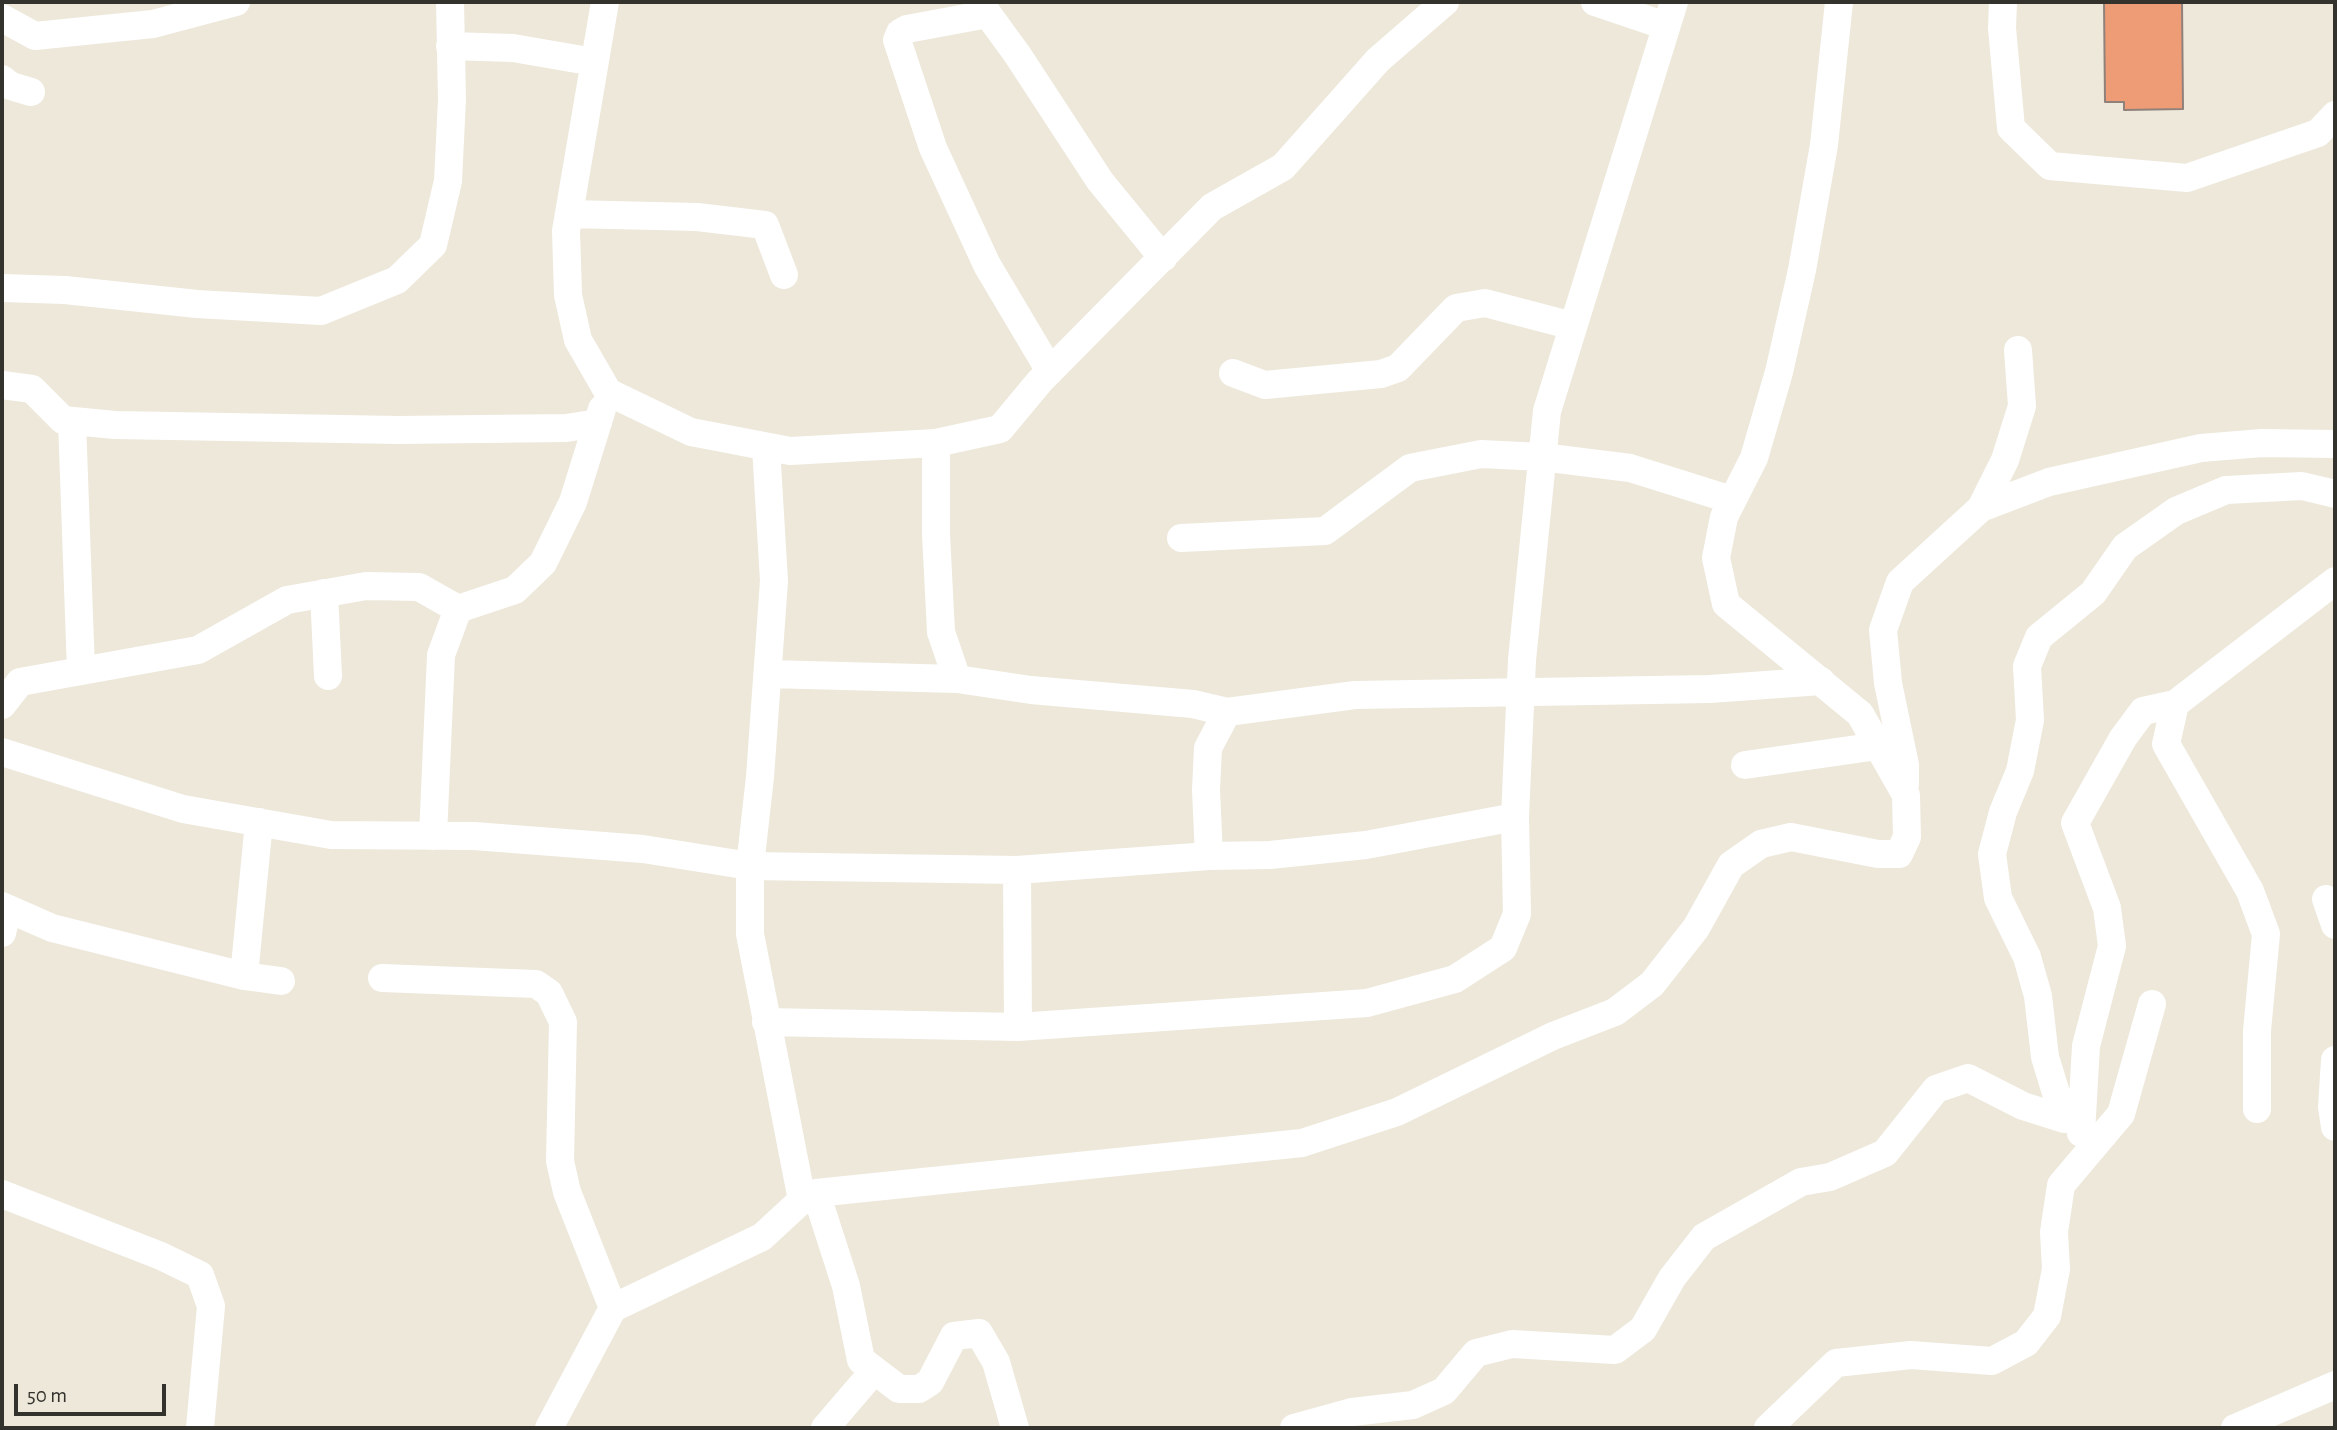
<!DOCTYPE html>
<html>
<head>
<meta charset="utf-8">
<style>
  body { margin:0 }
  #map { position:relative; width:2337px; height:1430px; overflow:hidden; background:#ede8da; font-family:"Alegreya Sans",sans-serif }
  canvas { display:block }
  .frame { position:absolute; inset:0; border:4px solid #34322d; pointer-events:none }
  .scale { position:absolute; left:14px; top:1384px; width:152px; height:32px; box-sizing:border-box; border:4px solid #34322d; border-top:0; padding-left:9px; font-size:21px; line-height:24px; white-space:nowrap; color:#34322d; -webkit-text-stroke:5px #ede8da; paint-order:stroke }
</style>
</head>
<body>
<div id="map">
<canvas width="2337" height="1430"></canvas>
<div class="frame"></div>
<div class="scale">50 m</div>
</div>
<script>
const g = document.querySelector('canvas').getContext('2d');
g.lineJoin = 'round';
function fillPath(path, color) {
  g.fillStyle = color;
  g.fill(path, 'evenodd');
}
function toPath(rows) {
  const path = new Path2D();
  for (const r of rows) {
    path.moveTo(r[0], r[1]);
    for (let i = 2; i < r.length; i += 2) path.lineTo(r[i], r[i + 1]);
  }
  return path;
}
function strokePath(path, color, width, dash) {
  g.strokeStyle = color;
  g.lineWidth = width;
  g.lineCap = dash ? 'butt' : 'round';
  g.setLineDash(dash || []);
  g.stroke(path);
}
const building = toPath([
  [2104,2,2182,2,2183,109,2124,110,2124,102,2105,102,2104,2]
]);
fillPath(building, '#ee9c76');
strokePath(building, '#90817b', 2);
strokePath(toPath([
  [605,2,566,231,568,295,578,340,608,392,691,432,790,451,936,443,1000,429,1040,381,1212,207,1283,167,1378,60,1445,2],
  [979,2,1017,54,1100,181,1163,258],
  [1595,2,1666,26],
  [2003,2,2002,28,2011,128,2050,166,2187,178,2318,133,2335,115],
  [988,14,907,29,900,33,897,40,933,148,987,265,1050,371],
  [2,18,35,36,153,24,236,2],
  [450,46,513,48,594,62],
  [2,79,11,86,31,92],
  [569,214,697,217,765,225,784,275],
  [2,288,65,290,197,304,321,311,397,280,433,245,448,181,452,99,450,2],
  [1233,373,1265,385,1381,374,1398,368,1456,308,1485,303,1573,326],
  [2,385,32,389,63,420,115,425,398,430,566,428,598,423],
  [72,421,81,671],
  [936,443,936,534,941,632,957,679],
  [766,447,774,581,760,777,750,866,750,934,802,1200],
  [1981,508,2005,460,2022,406,2018,350],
  [1181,538,1325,531,1410,468,1481,454,1542,457,1630,468,1732,500],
  [324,593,328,676],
  [768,674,957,679,1031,690,1193,704,1227,712],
  [2,705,20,682,198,650,287,600,366,586,419,587,458,609],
  [2,752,183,809,331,835,474,836,643,849,750,866,1017,870,1209,856,1270,855,1366,845,1515,817,1522,660,1547,411,1674,2],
  [1745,765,1878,746],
  [1905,784,1905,765,1888,683,1883,630,1900,582,1981,508,2049,482,2201,448,2262,443,2335,444],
  [433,836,441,655,458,609,515,590,543,563,573,502,602,409],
  [1209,856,1206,790,1208,748,1227,712,1355,695,1710,689,1821,681],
  [1017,870,1018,1027],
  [2326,899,2335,925],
  [2,906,52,928,244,976,281,981],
  [2,933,8,909],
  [244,976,259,822],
  [382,978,536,984,549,993,563,1022,560,1161,567,1192,613,1308,549,1428],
  [766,1022,1018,1027,1367,1003,1455,979,1503,948,1517,914,1515,817],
  [2335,1060,2332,1107,2335,1127],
  [2257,1109,2257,1031,2266,934,2250,891,2166,744,2175,704,2335,581],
  [2064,1119,2045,1057,2038,996,2027,957,1998,898,1992,854,2003,812,2020,771,2030,720,2027,666,2039,637,2093,593,2125,547,2176,511,2226,490,2302,486,2335,494],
  [2081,1133,2086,1046,2112,946,2107,908,2075,823,2123,738,2143,711,2175,704],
  [816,1193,1302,1143,1397,1112,1553,1036,1615,1012,1652,984,1696,928,1731,865,1761,844,1791,837,1878,854,1899,854,1907,837,1906,795,1860,714,1726,604,1716,558,1724,517,1754,458,1779,372,1802,270,1824,145,1839,2],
  [2,1194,161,1256,200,1275,211,1306,200,1428],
  [613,1308,762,1237,802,1200,816,1193,846,1286,861,1360,899,1389,919,1389,930,1382,954,1336,979,1333,996,1362,1015,1428],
  [825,1428,873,1372],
  [1294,1428,1352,1412,1413,1405,1444,1391,1476,1353,1512,1344,1615,1350,1643,1329,1672,1278,1704,1237,1801,1182,1830,1177,1885,1153,1936,1089,1968,1078,2023,1106,2064,1119,2080,1116],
  [1768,1428,1836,1363,1911,1355,1992,1361,2026,1343,2047,1316,2056,1269,2054,1232,2061,1185,2121,1114,2152,1004],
  [2235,1428,2335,1385]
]), '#fff', 28);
</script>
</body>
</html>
